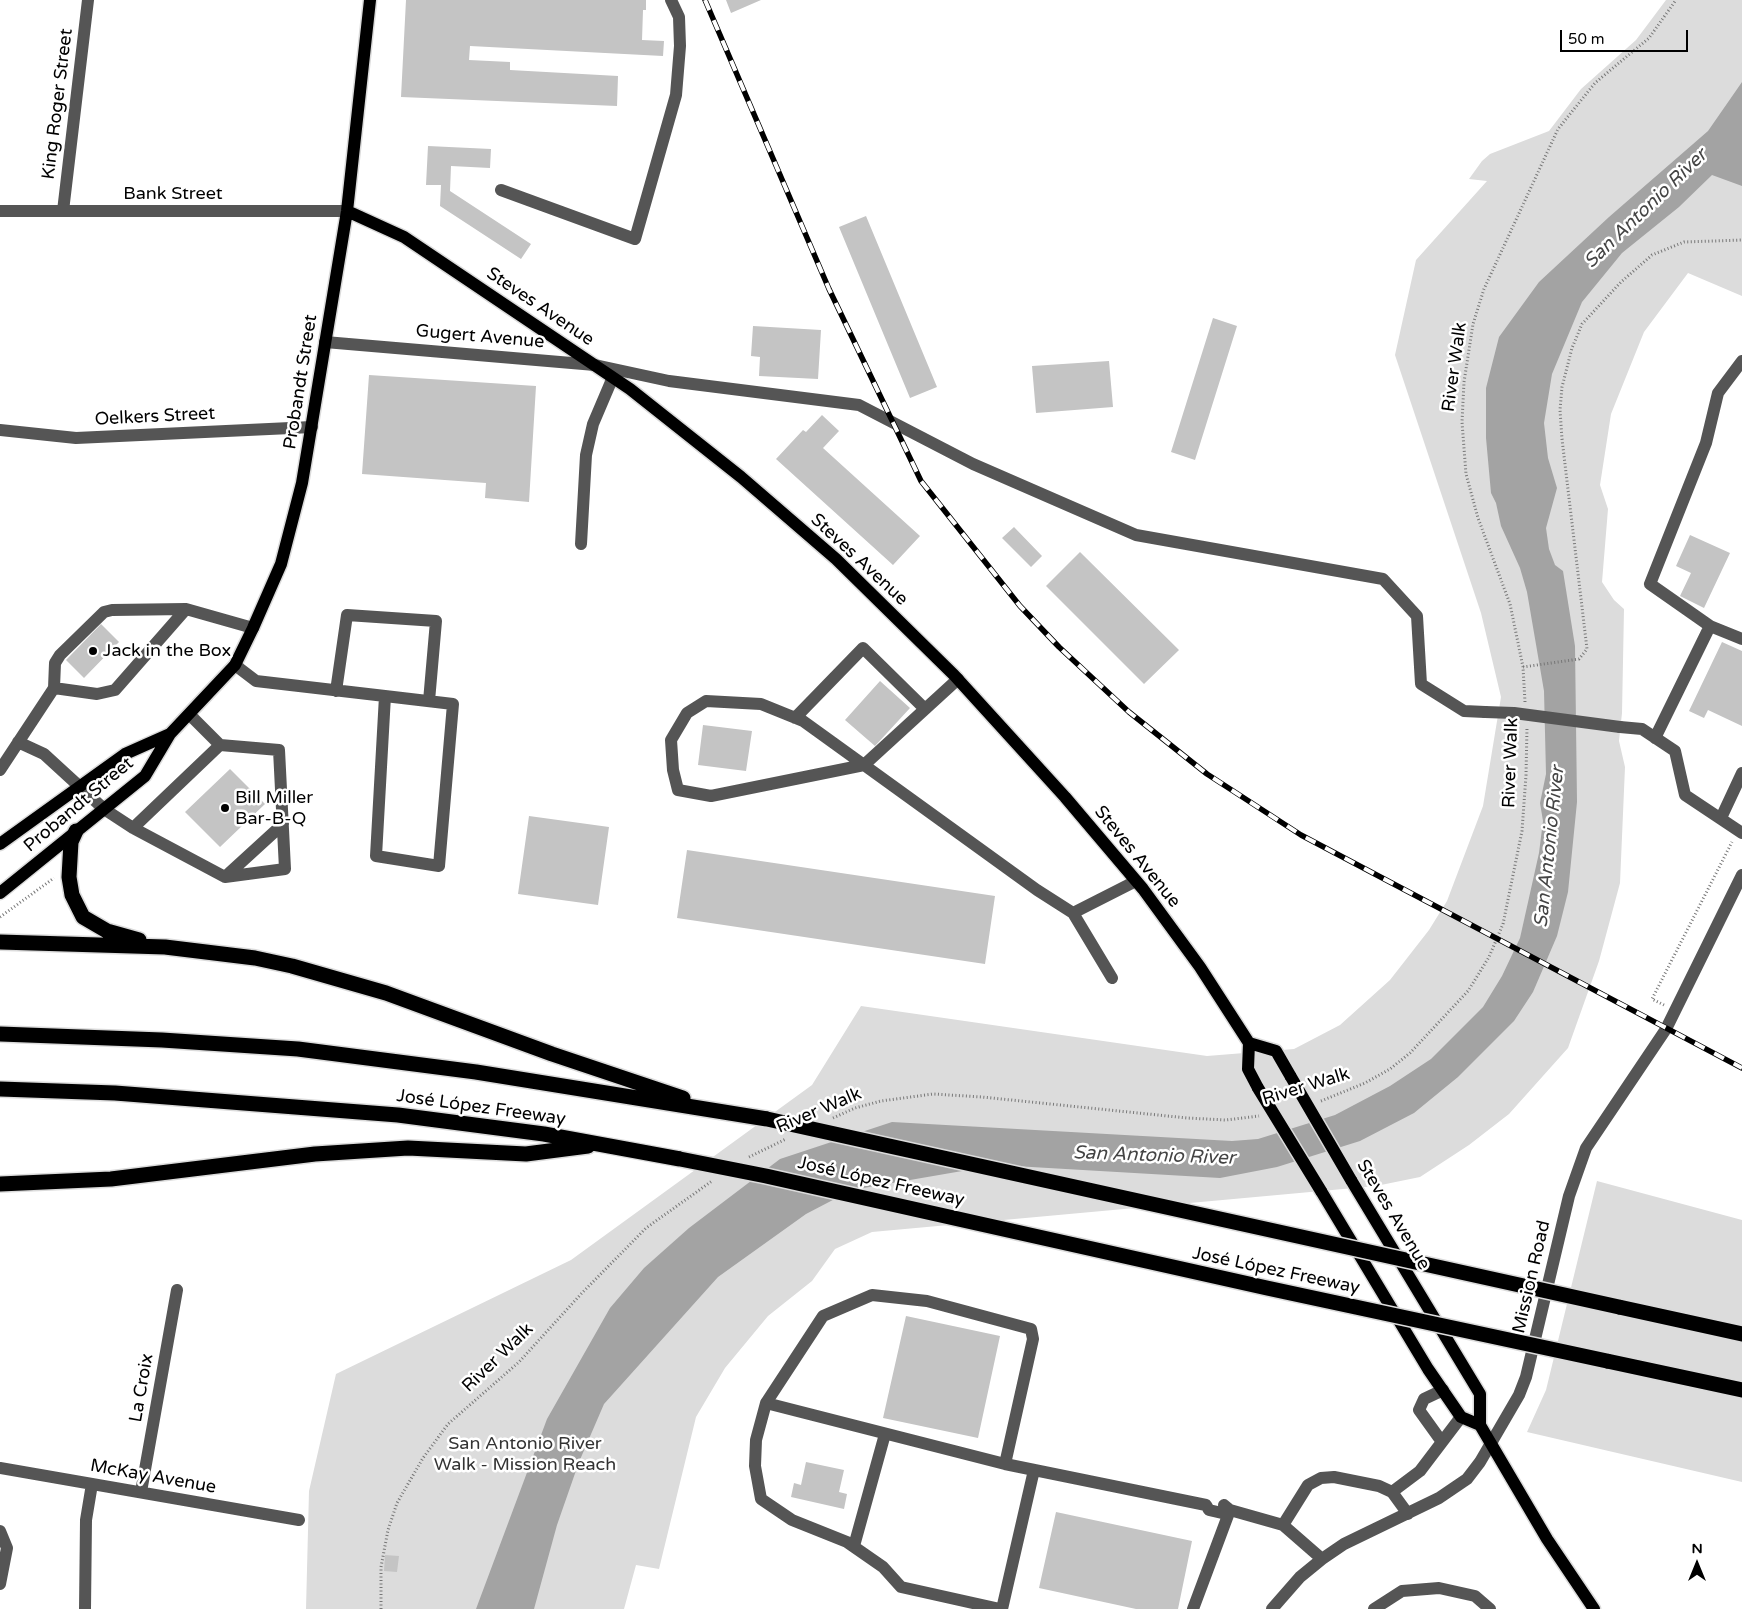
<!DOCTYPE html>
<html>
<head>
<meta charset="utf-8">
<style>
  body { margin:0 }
  #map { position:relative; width:1742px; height:1609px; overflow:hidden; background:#fff; font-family:"Varela Round",sans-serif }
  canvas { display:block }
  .north { position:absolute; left:1672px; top:1539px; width:50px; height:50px; -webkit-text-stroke:4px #fff; paint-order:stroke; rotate:0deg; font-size:14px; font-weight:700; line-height:20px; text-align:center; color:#000 }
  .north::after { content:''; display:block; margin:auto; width:18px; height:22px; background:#000; clip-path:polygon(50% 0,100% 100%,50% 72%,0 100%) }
  .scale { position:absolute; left:1560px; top:30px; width:128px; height:22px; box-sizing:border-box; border:2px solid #000; border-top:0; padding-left:6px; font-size:15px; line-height:18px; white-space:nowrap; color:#000; -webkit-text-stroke:4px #fff; paint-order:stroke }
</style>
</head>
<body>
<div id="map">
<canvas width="1742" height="1609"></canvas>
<div class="north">N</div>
<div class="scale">50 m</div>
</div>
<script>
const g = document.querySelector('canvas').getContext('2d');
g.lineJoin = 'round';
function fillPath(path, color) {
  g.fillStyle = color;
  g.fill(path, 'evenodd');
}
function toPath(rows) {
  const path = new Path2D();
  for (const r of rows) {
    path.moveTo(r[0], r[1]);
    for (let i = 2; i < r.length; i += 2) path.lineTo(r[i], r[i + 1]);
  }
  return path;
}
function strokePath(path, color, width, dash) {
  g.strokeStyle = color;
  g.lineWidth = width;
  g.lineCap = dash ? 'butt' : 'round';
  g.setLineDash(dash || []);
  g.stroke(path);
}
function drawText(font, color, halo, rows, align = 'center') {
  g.font = font + ' "Varela Round",sans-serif';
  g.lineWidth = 5;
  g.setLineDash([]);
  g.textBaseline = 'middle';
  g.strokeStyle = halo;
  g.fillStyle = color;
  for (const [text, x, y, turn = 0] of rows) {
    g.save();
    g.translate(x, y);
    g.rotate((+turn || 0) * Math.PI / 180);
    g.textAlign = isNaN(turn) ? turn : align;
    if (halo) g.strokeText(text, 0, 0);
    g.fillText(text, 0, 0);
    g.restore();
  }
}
fillPath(toPath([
  [1666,0,1742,0,1742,296,1688,273,1644,332,1611,414,1600,485,1608,509,1602,582,1614,600,1624,609,1622,713,1619,741,1625,767,1620,883,1599,961,1568,1048,1509,1114,1469,1145,1420,1177,1376,1186,872,1232,835,1249,812,1281,768,1316,725,1368,696,1417,659,1569,636,1565,624,1609,306,1609,309,1491,336,1374,571,1260,812,1085,861,1006,1207,1056,1294,1049,1340,1025,1390,980,1429,930,1447,901,1483,806,1501,697,1481,613,1395,355,1416,260,1487,181,1469,179,1482,161,1490,154,1549,131,1581,89,1636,40],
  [1597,1181,1742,1220,1742,1482,1527,1432,1546,1390]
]), '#dcdcdc');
fillPath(toPath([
  [1742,82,1742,186,1712,175,1679,207,1622,253,1582,302,1552,374,1544,423,1548,458,1557,488,1546,528,1549,549,1555,565,1563,571,1575,646,1577,802,1568,892,1557,936,1533,992,1514,1021,1458,1077,1414,1113,1360,1141,1277,1167,1220,1178,997,1165,852,1190,806,1214,718,1277,604,1404,579,1462,557,1525,534,1609,476,1609,547,1419,610,1308,644,1268,689,1228,780,1159,892,1122,1232,1141,1258,1139,1335,1115,1390,1086,1431,1059,1483,1007,1502,976,1520,938,1539,853,1543,821,1540,803,1546,774,1544,691,1527,592,1520,568,1501,526,1496,503,1491,493,1486,438,1486,388,1499,337,1539,282,1609,217,1708,131]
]), '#a3a3a3');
fillPath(toPath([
  [406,0,646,0,646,10,643,10,642,40,664,41,663,56,470,46,469,60,510,62,510,70,618,76,617,106,401,97],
  [726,0,761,0,731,13],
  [428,146,491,149,490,168,451,166,450,191,531,244,521,259,440,206,441,185,426,185],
  [866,216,937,387,910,398,839,227],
  [1213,318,1237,326,1195,460,1171,452],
  [753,326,821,330,818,379,759,376,760,357,751,356],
  [1109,361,1113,407,1036,413,1032,366],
  [369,375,536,386,529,502,485,498,486,483,362,474],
  [822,415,839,431,823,448,920,536,893,565,776,459,803,430,806,432],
  [1014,527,1042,556,1031,567,1002,538],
  [1690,535,1730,553,1704,608,1680,596,1691,573,1676,566],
  [1080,552,1179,650,1144,684,1046,586],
  [101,624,119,642,84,678,66,660],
  [1722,642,1742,651,1742,726,1708,710,1704,718,1689,711],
  [880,681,910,708,875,746,845,720],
  [703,725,752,731,746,771,698,765],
  [230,769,265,804,220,847,185,812],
  [529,816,609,827,598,905,518,894],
  [687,850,995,896,985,964,677,918],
  [906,1316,1000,1336,978,1438,883,1418],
  [806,1462,844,1470,839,1492,847,1494,844,1509,791,1497,794,1483,801,1485],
  [1056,1512,1192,1541,1178,1609,1136,1609,1039,1588],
  [385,1555,399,1556,397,1572,384,1571]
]), '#c4c4c4');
const major = toPath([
  [347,211,404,237,630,389,741,477,836,559,954,675,1065,797,1143,889,1200,967,1249,1043,1248,1069,1258,1088],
  [0,844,125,754,170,734,235,665,253,628,281,564,302,483,347,211,370,0],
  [0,893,145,776,170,734],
  [1249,1043,1276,1051,1291,1077],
  [1351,1180,1480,1394,1480,1425,1547,1539,1594,1609],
  [1321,1191,1428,1369,1461,1417,1480,1425]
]);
const highway = toPath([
  [76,831,71,842,69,877,72,895,83,917,107,931,139,940],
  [0,942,165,947,255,958,292,966,386,993,552,1054,683,1098],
  [0,1034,162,1040,298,1049,476,1072,767,1119],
  [0,1089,115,1093,398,1115,544,1134,680,1159],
  [0,1184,111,1179,315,1154,408,1148,526,1154,588,1146],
  [1619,1307,1742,1334],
  [1607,1361,1742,1390]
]);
strokePath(major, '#dbdbdb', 15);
strokePath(highway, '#dbdbdb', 18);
strokePath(toPath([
  [1523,667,1579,659,1587,649,1562,439,1560,410,1562,387,1572,348,1582,324,1621,282,1652,255,1684,242,1742,240],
  [1525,702,1523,667,1510,604,1478,518,1466,474,1462,422,1464,382,1473,324,1484,289,1558,129,1595,83,1649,38,1676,0],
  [0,917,54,878],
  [1664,1005,1652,999,1732,842],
  [1321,1101,1365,1083,1390,1069,1410,1053,1468,991,1489,957,1503,924,1522,831,1526,775,1527,728],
  [833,1118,855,1108,881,1101,933,1094,982,1097,1187,1118,1226,1120,1259,1116],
  [749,1157,786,1139],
  [381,1609,381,1567,388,1530,397,1503,423,1458,448,1424,519,1362,581,1294,646,1228,712,1181]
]), '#777', 3, [1, 2.5]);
strokePath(toPath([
  [501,190,635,239,676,95,680,46,679,17,671,0],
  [0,211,347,211],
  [63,211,88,0],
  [325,342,595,365,669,381,859,405,973,464,1136,535,1383,579,1417,616,1421,684,1464,711,1485,712],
  [0,430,76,438,312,427],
  [581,544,586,455,593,424,613,377],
  [1710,626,1650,584,1706,443,1718,393,1742,361],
  [235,665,256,681,385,696,376,856,439,866,453,704,385,696],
  [958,679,864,765,711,796,678,790,673,770,671,740,687,713,706,701,761,704,803,721,864,765,1037,890,1073,913,1136,881],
  [54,688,97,694,115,690,186,609,253,628],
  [54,688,55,663,60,655,104,612,112,610,186,609],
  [336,691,347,615,436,621,429,701],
  [795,718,863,648,924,708],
  [1620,727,1642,729,1675,751,1685,795,1742,833],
  [1655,738,1710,626,1742,639],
  [18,742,44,754,104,809,133,828,225,877,285,869,279,750,220,745,190,715],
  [0,770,54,688],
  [1721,818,1742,773],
  [133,828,220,745],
  [225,877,283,824],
  [1073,913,1112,978],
  [766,1403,1005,1464,1206,1505,1209,1510,1222,1513,1230,1510],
  [1442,1442,1419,1410,1424,1399,1443,1390],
  [0,1468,299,1520],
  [141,1492,177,1290],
  [1392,1492,1420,1471,1461,1417],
  [1224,1505,1230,1510,1283,1525,1322,1559],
  [1283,1525,1308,1485,1321,1478,1334,1477,1379,1486,1392,1492,1408,1514],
  [0,1531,7,1548,0,1584],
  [854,1546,885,1434],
  [85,1609,86,1520,92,1484],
  [1000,1609,901,1587,883,1567,847,1542,792,1520,761,1499,755,1466,756,1440,766,1403,823,1316,872,1295,927,1301,1031,1329,1033,1339,1005,1464],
  [1002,1609,1034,1470],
  [1193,1609,1230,1510],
  [1272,1609,1300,1577,1322,1559,1344,1544,1439,1498,1467,1479,1480,1462,1519,1395,1526,1377,1569,1196,1586,1148,1666,1029,1742,875],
  [1374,1609,1402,1591,1439,1588,1475,1596,1490,1609]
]), '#555', 12);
strokePath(major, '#000', 12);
strokePath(highway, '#000', 15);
const rail = toPath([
  [705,0,829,289,921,481,1020,606,1059,647,1129,712,1207,774,1301,835,1742,1068]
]);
strokePath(rail, '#000', 5.5);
strokePath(rail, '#fff', 4, [11]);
const majorBridge = toPath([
  [1291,1077,1351,1180],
  [1258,1088,1321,1191]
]);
const highwayBridge = toPath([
  [767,1119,1619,1307],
  [680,1159,766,1176,1267,1288,1607,1361]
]);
strokePath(majorBridge, '#dbdbdb', 15, []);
strokePath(highwayBridge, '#dbdbdb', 18, []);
strokePath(toPath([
  [1485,712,1514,713,1620,727]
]), '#555', 12);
strokePath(majorBridge, '#000', 12);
strokePath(highwayBridge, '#000', 15);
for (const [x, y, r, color] of [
  [93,651,5,"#000"],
  [225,808,5,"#000"]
]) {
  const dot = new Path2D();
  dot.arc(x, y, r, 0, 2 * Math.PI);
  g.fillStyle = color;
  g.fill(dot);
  strokePath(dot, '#fff', 2);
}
drawText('18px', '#000', '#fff', [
  ["King Roger Street",58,104,-83],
  ["Bank Street",173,194],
  ["Steves Avenue",540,307,34],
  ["Gugert Avenue",480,337,5],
  ["River Walk",1455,367,-82],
  ["Probandt Street",301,382,-81],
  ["Oelkers Street",155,417,-3],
  ["Steves Avenue",859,560,43],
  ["River Walk",1511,763,-88],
  ["Probandt Street",79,805,-40],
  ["Steves Avenue",1137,857,51],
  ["River Walk",1306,1087,-17],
  ["José López Freeway",481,1108,8],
  ["River Walk",819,1111,-23],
  ["José López Freeway",881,1182,13],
  ["Steves Avenue",1393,1215,59],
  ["José López Freeway",1276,1271,12],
  ["Mission Road",1532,1277,-77],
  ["River Walk",498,1358,-44],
  ["La Croix",142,1388,-80],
  ["McKay Avenue",153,1477,10]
]);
drawText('18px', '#000', '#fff', [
  ["Jack in the Box",103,651],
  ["Bill Miller",235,798],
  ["Bar-B-Q",235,819]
], 'left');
drawText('18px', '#333', '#fff', [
  ["San Antonio River",525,1444],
  ["Walk - Mission Reach",525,1465]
]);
drawText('italic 19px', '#444', '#fff', [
  ["San Antonio River",1646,209,-44],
  ["San Antonio River",1550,847,-84],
  ["San Antonio River",1154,1156,2]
]);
</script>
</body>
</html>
